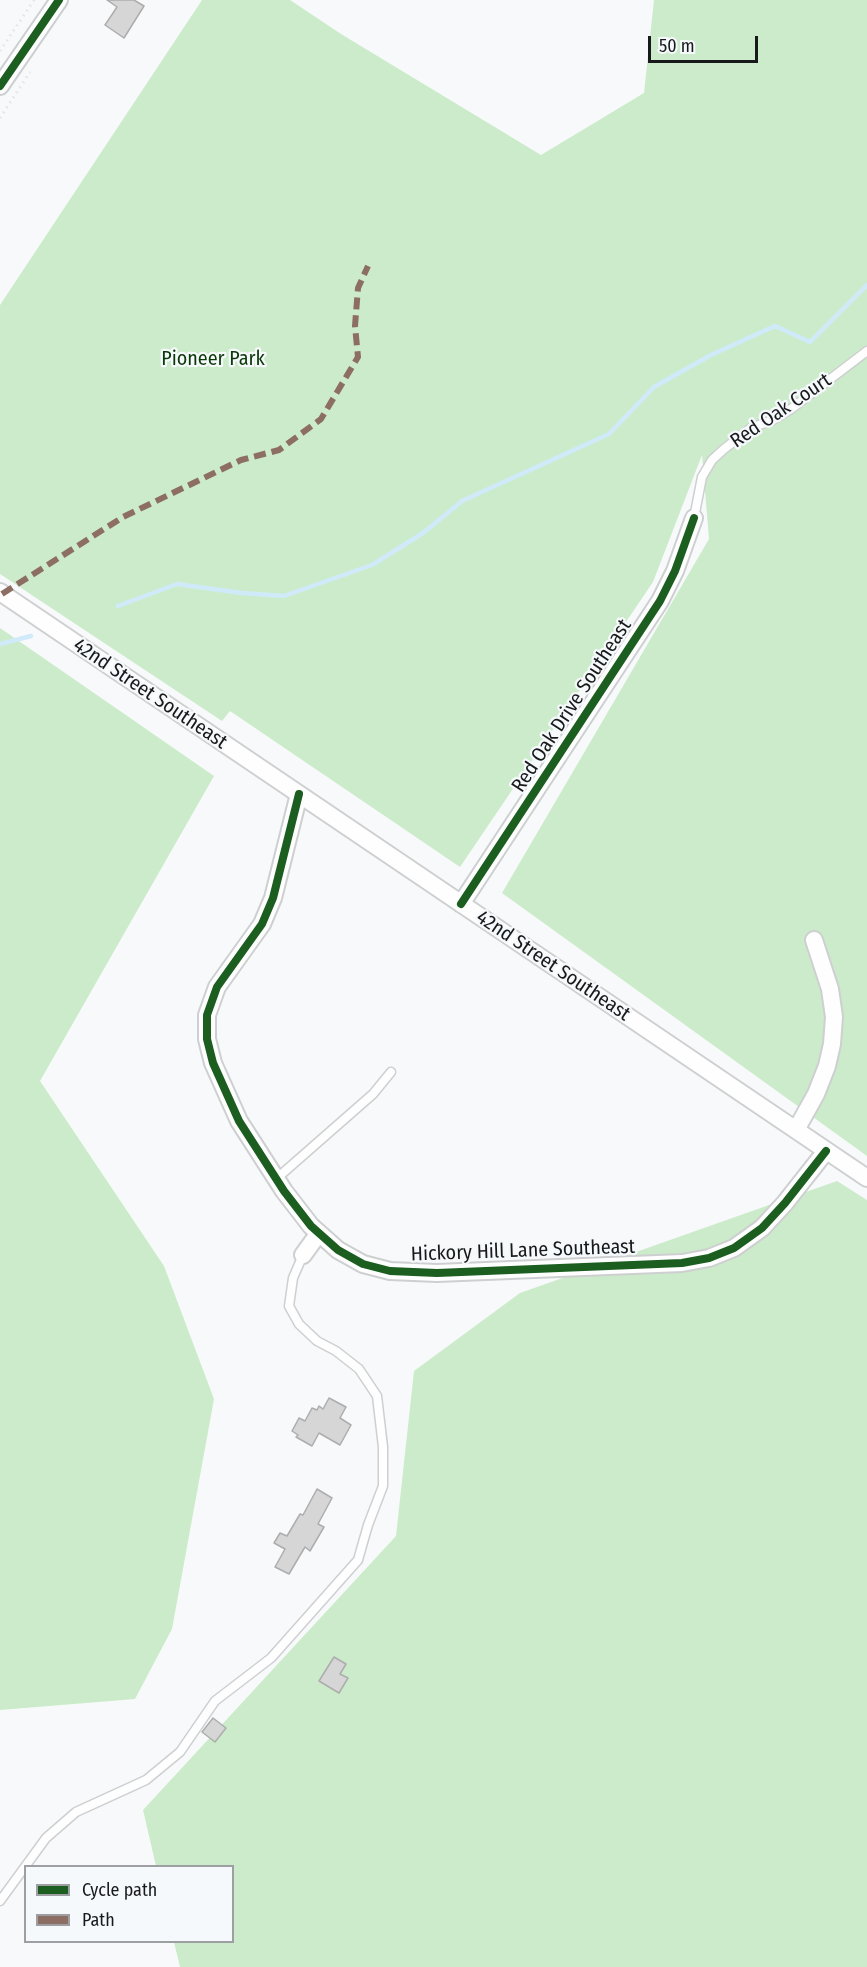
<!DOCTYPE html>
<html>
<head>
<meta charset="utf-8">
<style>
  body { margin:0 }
  #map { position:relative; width:867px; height:1967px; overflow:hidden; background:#f7f9fb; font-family:"Fira Sans Condensed",sans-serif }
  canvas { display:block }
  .legend { position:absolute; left:24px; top:1865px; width:210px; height:78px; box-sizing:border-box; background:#f6f9fc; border:2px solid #9d9fa2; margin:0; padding:8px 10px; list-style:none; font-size:18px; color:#18191a }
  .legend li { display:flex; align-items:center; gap:12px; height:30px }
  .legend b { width:30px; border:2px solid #9d9fa2 }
  .scale { position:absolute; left:648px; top:36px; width:110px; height:27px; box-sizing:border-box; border:3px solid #18191a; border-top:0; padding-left:8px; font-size:18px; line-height:21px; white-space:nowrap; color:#18191a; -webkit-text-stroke:4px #f6f9fc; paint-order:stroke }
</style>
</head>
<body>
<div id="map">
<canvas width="867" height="1967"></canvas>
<ul class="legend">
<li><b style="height:8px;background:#1b5e20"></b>Cycle path</li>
<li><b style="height:8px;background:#8d6e63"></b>Path</li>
</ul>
<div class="scale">50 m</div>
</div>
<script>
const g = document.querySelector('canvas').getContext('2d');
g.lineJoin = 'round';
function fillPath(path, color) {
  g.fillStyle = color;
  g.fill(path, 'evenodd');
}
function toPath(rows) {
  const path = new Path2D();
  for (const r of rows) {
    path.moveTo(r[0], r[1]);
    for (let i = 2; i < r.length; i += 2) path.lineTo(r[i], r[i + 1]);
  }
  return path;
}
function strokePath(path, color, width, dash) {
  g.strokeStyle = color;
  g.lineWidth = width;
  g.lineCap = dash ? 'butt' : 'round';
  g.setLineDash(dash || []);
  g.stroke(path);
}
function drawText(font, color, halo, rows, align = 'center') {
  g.font = font + ' "Fira Sans Condensed",sans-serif';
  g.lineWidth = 4.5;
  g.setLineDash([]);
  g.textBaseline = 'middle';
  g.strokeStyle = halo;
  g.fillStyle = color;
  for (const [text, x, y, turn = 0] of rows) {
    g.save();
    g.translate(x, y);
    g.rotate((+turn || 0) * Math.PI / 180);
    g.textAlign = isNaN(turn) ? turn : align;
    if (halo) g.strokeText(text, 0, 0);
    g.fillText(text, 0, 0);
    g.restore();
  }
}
fillPath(toPath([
  [202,0,290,0,341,34,541,155,644,93,654,0,867,0,867,1156,502,893,709,539,702,455,653,582,460,867,230,711,222,721,0,574,0,305],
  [0,628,214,776,40,1081,164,1266,214,1399,172,1629,135,1699,0,1710],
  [837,1181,867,1200,867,1967,180,1967,174,1942,232,1942,232,1866,156,1866,143,1810,396,1536,414,1371,520,1293]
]), '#ccebca');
strokePath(toPath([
  [118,606,177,584,242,593,284,596,372,565,423,533,462,501,609,434,654,387,711,355,775,326,810,342,867,285],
  [0,644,31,636]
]), '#d0eafa', 4.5);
const building = toPath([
  [107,0,134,0,144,6,124,38,105,25,117,7,107,0],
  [329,1398,346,1407,340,1418,351,1425,340,1445,319,1433,312,1446,296,1437,298,1435,292,1431,299,1418,305,1421,312,1408,317,1410,319,1406,323,1409,329,1398],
  [317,1489,332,1498,318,1524,324,1527,310,1551,305,1547,289,1574,275,1567,285,1549,274,1543,280,1533,287,1536,300,1514,303,1515,317,1489],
  [334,1657,346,1664,340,1674,348,1678,339,1693,319,1681,334,1657],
  [213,1718,226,1728,215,1742,202,1732,213,1718]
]);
fillPath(building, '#d6d6d7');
strokePath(building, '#adadae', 1.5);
const service = toPath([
  [694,518,702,477,712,460,724,449,751,428,773,420,791,409,867,351],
  [276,1179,373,1094,391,1072],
  [0,1901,46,1838,76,1812,146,1780,180,1752,215,1701,271,1658,358,1560,368,1525,383,1486,383,1447,377,1396,359,1369,336,1351,317,1341,299,1324,289,1306,293,1278,303,1255]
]);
const minor = toPath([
  [0,86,59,0],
  [0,592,867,1178],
  [299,794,273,898,262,924,217,987,207,1015,207,1039,213,1063,239,1121,284,1191,311,1226,338,1250,363,1264,390,1271,437,1273,682,1263,709,1258,734,1248,762,1228,785,1203,826,1151],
  [461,904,660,601,675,571,694,518],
  [796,1130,816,1094,827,1066,832,1044,834,1017,830,989,814,940],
  [303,1255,319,1233]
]);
strokePath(service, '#cecfd0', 11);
strokePath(minor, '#cecfd0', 20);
strokePath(toPath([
  [0,51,34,0],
  [0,118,30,72]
]), '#e4e5e5', 3, [1.5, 4.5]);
strokePath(service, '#fefefe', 8);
strokePath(minor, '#fefefe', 16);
strokePath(toPath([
  [2,594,123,517,241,460,279,450,321,419,358,357,355,326,358,288,368,266]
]), '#8d6e63', 6, [12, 6]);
strokePath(toPath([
  [0,86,59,0],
  [299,794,273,898,262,924,217,987,207,1015,207,1039,213,1063,239,1121,284,1191,311,1226,338,1250,363,1264,390,1271,437,1273,682,1263,709,1258,734,1248,762,1228,785,1203,826,1151],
  [461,904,660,601,675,571,694,518]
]), '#1b5e20', 8);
drawText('20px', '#0c3908', '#f6f9fc', [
  ["Pioneer Park",213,359]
]);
drawText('20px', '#18191a', '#f6f9fc', [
  ["Red Oak Court",781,411,-34],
  ["42nd Street Southeast",150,694,34],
  ["Red Oak Drive Southeast",572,706,-57],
  ["42nd Street Southeast",553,966,34],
  ["Hickory Hill Lane Southeast",523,1251,-2]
]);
</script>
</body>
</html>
